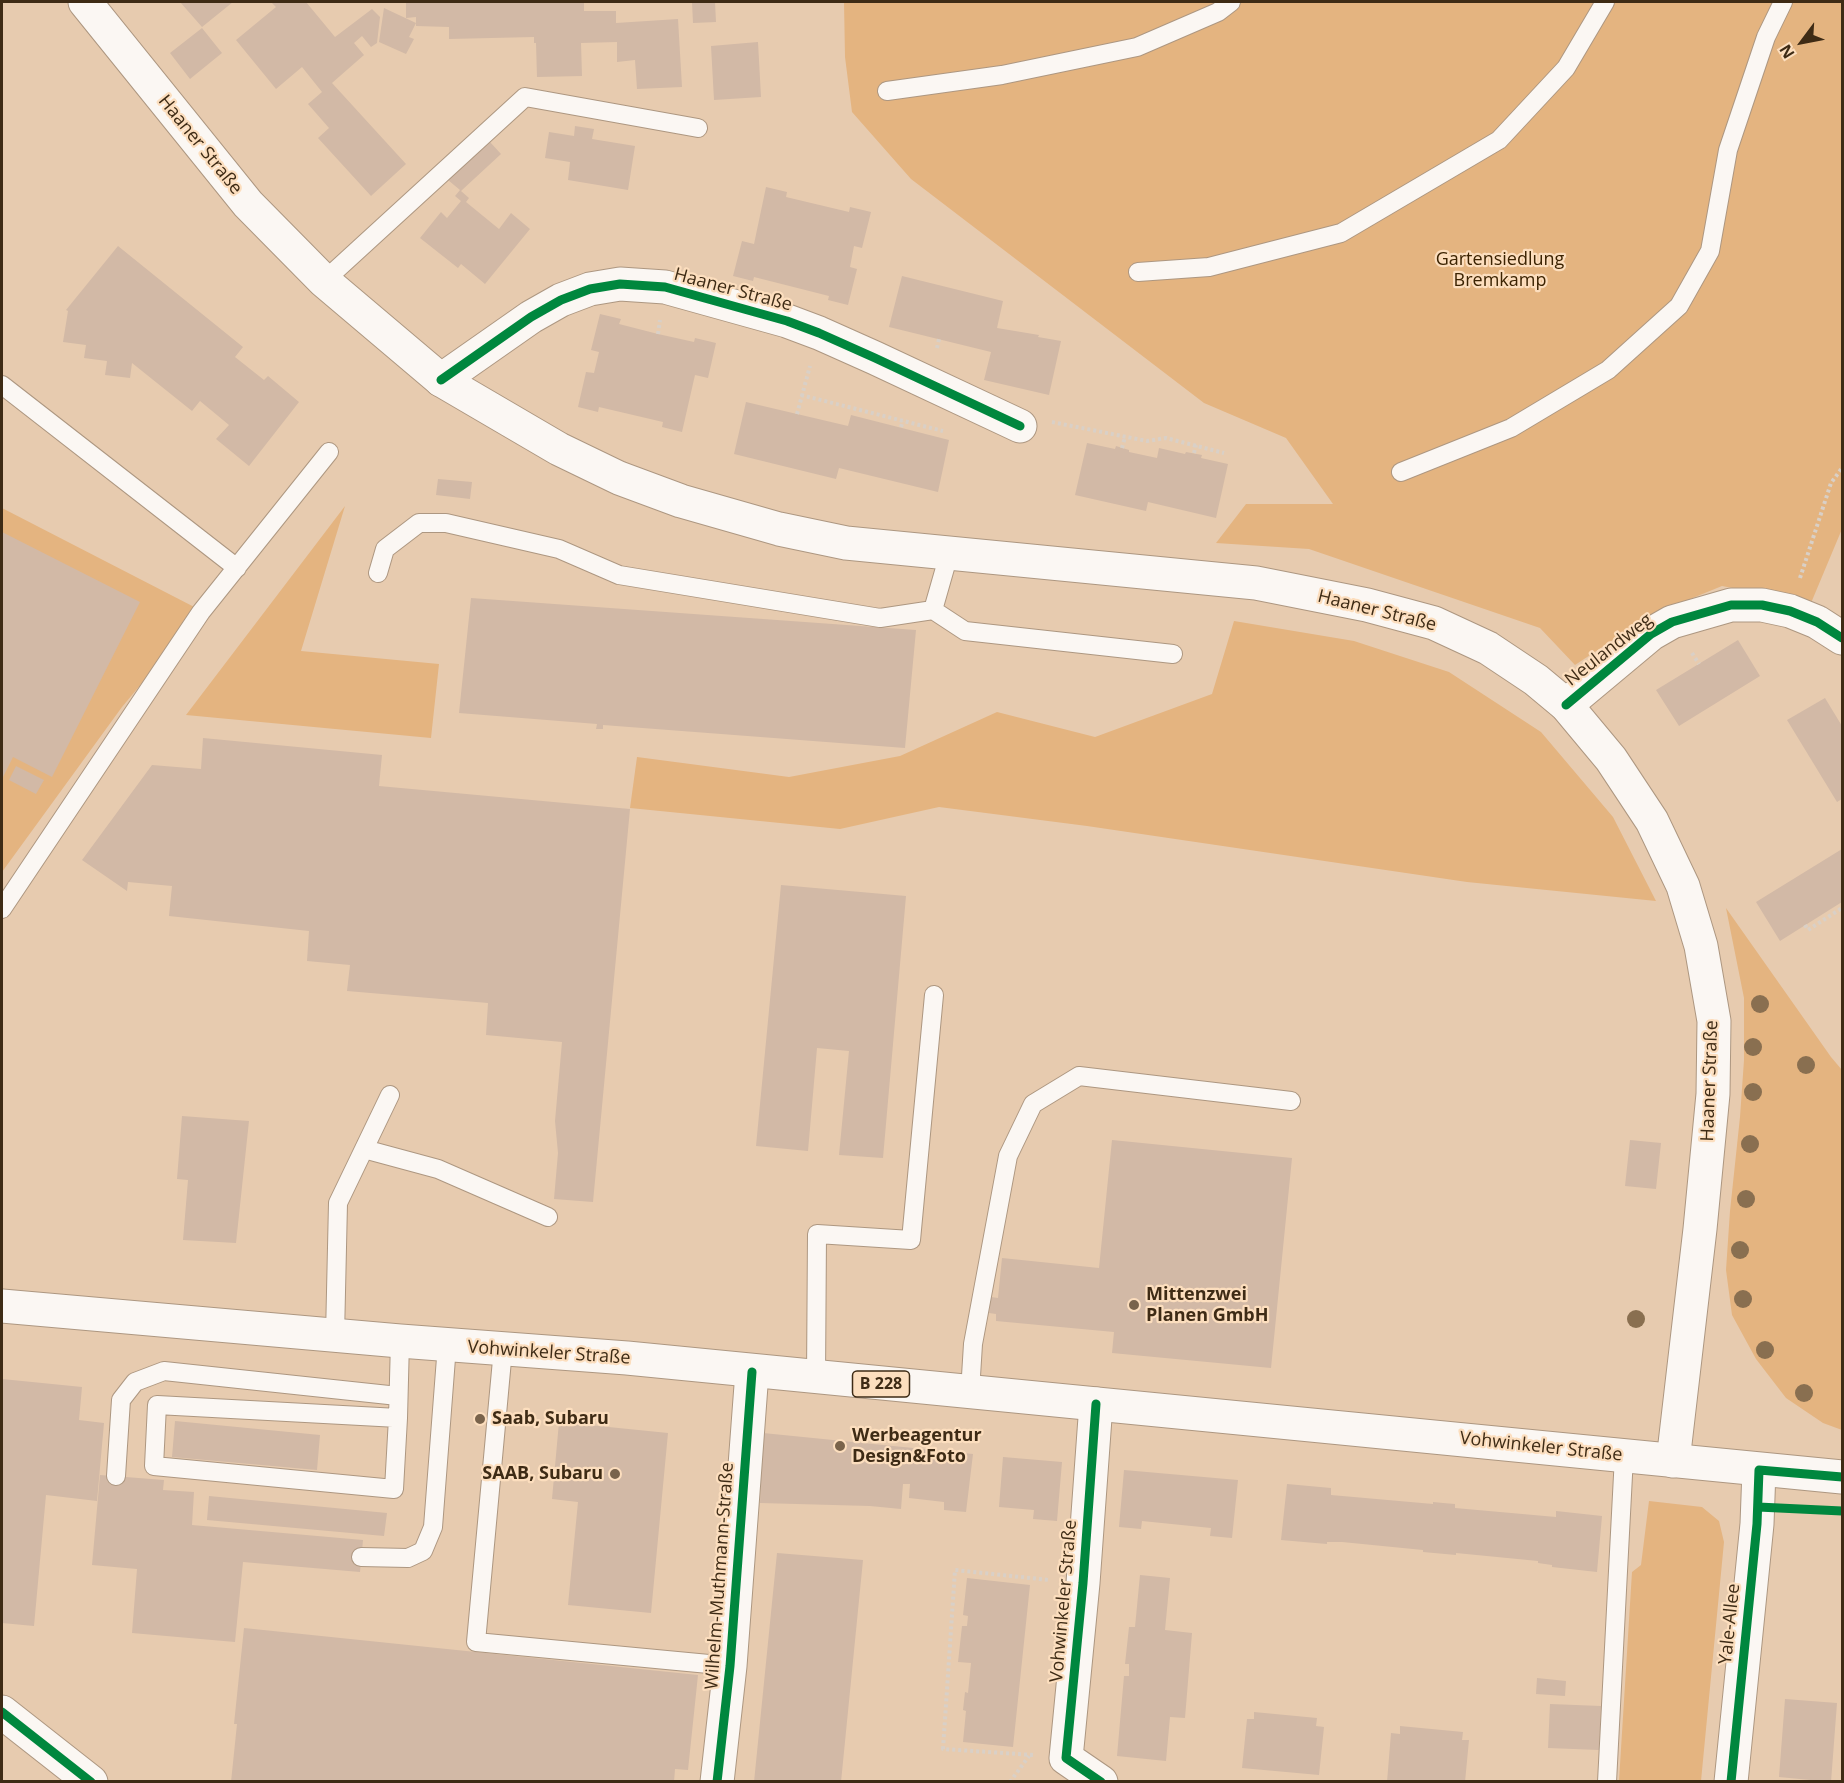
<!DOCTYPE html>
<html>
<head>
<meta charset="utf-8">
<style>
  body { margin:0 }
  #map { position:relative; width:1844px; height:1783px; overflow:hidden; background:#e7cbaf; font-family:"Open Sans",sans-serif }
  canvas { display:block }
  .frame { position:absolute; inset:0; border:3px solid #3e2b15; pointer-events:none }
  .north { position:absolute; left:1772px; top:12px; width:60px; height:60px; -webkit-text-stroke:4px #fcdebe; paint-order:stroke; rotate:238deg; font-size:16px; font-weight:700; line-height:24px; text-align:center; color:#3e2b15 }
  .north::after { content:''; display:block; margin:auto; width:21px; height:27px; background:#3e2b15; clip-path:polygon(50% 0,100% 100%,50% 72%,0 100%) }
</style>
</head>
<body>
<div id="map">
<canvas width="1844" height="1783"></canvas>
<div class="frame"></div>
<div class="north">N</div>
</div>
<script>
const g = document.querySelector('canvas').getContext('2d');
g.lineJoin = 'round';
function fillPath(path, color) {
  g.fillStyle = color;
  g.fill(path, 'evenodd');
}
function toPath(rows) {
  const path = new Path2D();
  for (const r of rows) {
    path.moveTo(r[0], r[1]);
    for (let i = 2; i < r.length; i += 2) path.lineTo(r[i], r[i + 1]);
  }
  return path;
}
function strokePath(path, color, width, dash) {
  g.strokeStyle = color;
  g.lineWidth = width;
  g.lineCap = dash ? 'butt' : 'round';
  g.setLineDash(dash || []);
  g.stroke(path);
}
function drawText(font, color, halo, rows, align = 'center') {
  g.font = font + ' "Open Sans",sans-serif';
  g.lineWidth = 4.5;
  g.setLineDash([]);
  g.textBaseline = 'middle';
  g.strokeStyle = halo;
  g.fillStyle = color;
  for (const [text, x, y, turn = 0] of rows) {
    g.save();
    g.translate(x, y);
    g.rotate((+turn || 0) * Math.PI / 180);
    g.textAlign = isNaN(turn) ? turn : align;
    if (halo) g.strokeText(text, 0, 0);
    g.fillText(text, 0, 0);
    g.restore();
  }
}
fillPath(toPath([
  [844,2,1842,2,1842,529,1811,603,1722,586,1651,615,1575,665,1540,628,1309,549,1216,543,1246,504,1333,504,1286,438,1204,403,911,179,852,112,845,57],
  [345,506,301,651,439,664,431,738,186,715],
  [2,508,202,611,122,707,2,872],
  [1234,621,1354,641,1449,672,1541,732,1613,817,1656,901,1467,882,1087,826,939,807,840,829,630,808,637,757,789,777,900,756,997,712,1095,737,1212,694],
  [1726,908,1831,1057,1842,1070,1842,1430,1823,1423,1786,1398,1756,1359,1732,1315,1726,1270,1730,1211,1740,1117,1744,1060,1744,998],
  [1649,1501,1702,1507,1719,1521,1724,1542,1701,1781,1619,1781,1632,1572,1641,1565]
]), '#e4b480');
fillPath(toPath([
  [180,2,233,2,202,27],
  [271,2,306,2,335,37,372,9,380,17,377,43,371,47,362,36,354,43,364,55,332,83,406,164,371,196,318,138,329,128,308,104,322,92,302,67,276,89,236,40,276,7],
  [406,2,584,2,584,11,616,11,616,23,678,19,682,87,637,89,635,60,617,62,617,42,581,43,582,76,537,77,536,43,534,43,534,37,449,39,449,27,416,26,416,17,406,18],
  [692,2,715,2,716,22,693,23],
  [384,8,416,23,409,37,414,39,406,54,379,42],
  [202,28,222,53,190,79,170,53],
  [758,42,761,97,714,100,711,46],
  [575,126,594,129,592,139,635,146,628,190,568,180,570,162,545,158,549,132,574,136],
  [490,142,501,154,461,191,469,198,466,202,499,229,511,213,530,229,485,284,461,264,458,268,420,238,441,212,447,218,461,201,455,196,460,190,448,180],
  [766,187,787,192,786,197,849,212,850,207,871,212,862,248,854,246,850,267,857,269,848,305,828,300,829,296,754,277,753,281,733,276,742,241,754,244],
  [118,246,243,347,235,357,264,380,268,376,299,402,249,466,216,439,229,425,200,401,192,411,132,363,130,378,105,375,107,361,84,358,86,345,63,342,68,311,66,310],
  [902,276,1003,301,997,328,1039,335,1038,337,1061,341,1049,395,984,380,991,352,889,327],
  [600,314,621,319,619,324,658,334,694,342,695,338,716,343,708,378,695,375,682,432,662,427,663,422,599,407,598,412,578,407,586,372,594,373,599,352,591,350],
  [746,402,848,426,851,415,949,440,938,492,839,468,836,479,734,454],
  [1087,443,1115,449,1116,446,1129,450,1129,452,1157,458,1159,448,1185,454,1186,452,1202,455,1201,458,1228,464,1216,518,1148,502,1146,511,1075,495],
  [438,479,472,482,470,499,436,495],
  [2,532,140,602,52,777,13,757,2,779],
  [471,598,916,630,905,748,603,725,603,729,596,729,597,724,459,713],
  [1738,640,1760,676,1679,726,1656,690],
  [1825,698,1842,726,1842,799,1837,802,1787,720],
  [203,738,382,755,379,786,630,809,593,1202,554,1199,558,1153,555,1121,562,1042,486,1035,488,1003,347,991,350,965,307,961,309,931,169,916,172,886,128,882,127,891,82,860,152,765,201,769],
  [16,766,44,780,36,794,9,780],
  [1842,849,1842,902,1780,941,1756,902],
  [781,885,906,896,883,1158,839,1155,849,1051,817,1048,808,1151,756,1146],
  [182,1116,249,1121,236,1243,183,1240,188,1180,177,1179],
  [1112,1140,1292,1158,1271,1368,1112,1353,1114,1332,996,1321,996,1314,989,1313,991,1297,998,1298,1002,1258,1099,1268],
  [1630,1140,1661,1143,1656,1189,1625,1186],
  [2,1379,82,1387,79,1420,104,1423,97,1501,46,1495,34,1626,2,1623],
  [175,1421,320,1435,317,1470,172,1457],
  [559,1422,668,1433,651,1613,568,1605,578,1502,552,1499],
  [763,1433,973,1454,966,1512,944,1510,944,1502,909,1498,910,1484,903,1484,901,1509,870,1506,760,1503],
  [1003,1457,1062,1462,1057,1521,1033,1519,1034,1510,999,1507],
  [1124,1470,1238,1480,1232,1538,1210,1536,1211,1528,1142,1521,1141,1529,1119,1527],
  [100,1475,164,1480,163,1490,194,1492,192,1525,363,1540,360,1572,243,1562,235,1642,132,1633,137,1569,92,1565],
  [1287,1484,1331,1488,1331,1495,1433,1504,1433,1502,1443,1503,1455,1504,1455,1508,1556,1517,1556,1511,1602,1516,1597,1572,1552,1567,1552,1565,1538,1563,1538,1561,1456,1553,1456,1555,1423,1552,1423,1550,1342,1542,1327,1542,1327,1544,1281,1540],
  [209,1496,387,1513,384,1536,207,1520],
  [777,1553,863,1560,841,1782,754,1782],
  [1140,1575,1170,1578,1165,1630,1192,1633,1185,1718,1170,1717,1166,1761,1117,1756,1124,1676,1129,1676,1129,1664,1125,1664,1129,1627,1135,1627],
  [967,1578,1030,1585,1013,1747,963,1742,966,1711,963,1710,965,1692,968,1693,971,1663,958,1662,962,1626,967,1626,968,1616,963,1615],
  [244,1628,698,1675,688,1770,675,1769,674,1782,231,1782,237,1724,234,1724],
  [1537,1678,1566,1681,1565,1696,1536,1694],
  [1785,1699,1837,1703,1831,1782,1779,1777],
  [1550,1704,1601,1706,1599,1750,1548,1748],
  [1254,1712,1317,1718,1316,1726,1324,1727,1319,1775,1242,1768,1247,1719,1254,1719],
  [1400,1726,1463,1732,1462,1740,1469,1740,1465,1782,1387,1782,1391,1733,1400,1734]
]), '#d2b9a6');
const lane = toPath([
  [887,91,1002,75,1137,47,1218,12,1231,2],
  [1138,272,1209,267,1341,233,1499,140,1566,68,1605,2],
  [324,281,525,97,698,128],
  [2,385,237,568],
  [1401,472,1511,428,1608,370,1679,306,1710,251,1728,150,1766,37,1783,2],
  [378,573,385,549,419,523,446,523,559,549,619,575,880,618,933,610,949,554],
  [933,610,965,631,1173,654],
  [2,909,201,612,329,452],
  [364,1149,438,1169,548,1217],
  [335,1336,338,1203,390,1095],
  [503,1349,476,1642,730,1666],
  [816,1378,817,1234,911,1240,934,995],
  [970,1392,973,1344,1008,1156,1033,1104,1079,1076,1291,1101],
  [398,1418,157,1405,154,1466,394,1489,398,1418,400,1341],
  [116,1476,121,1400,135,1382,164,1371,398,1396],
  [361,1557,408,1558,423,1551,433,1527,447,1345],
  [1607,1782,1624,1456]
]);
const street = toPath([
  [441,380,531,317,561,300,590,289,620,284,665,287,787,321,819,333,875,358,1020,426],
  [1566,705,1651,634,1672,622,1731,605,1762,605,1790,611,1817,622,1842,638],
  [1096,1404,1083,1583,1066,1758,1101,1782],
  [2,1712,91,1782],
  [717,1782,730,1666,752,1372],
  [1731,1782,1757,1524,1759,1470]
]);
const secondary = toPath([
  [85,2,248,204,324,281,441,380,559,449,619,478,681,501,779,529,846,543,1256,583,1367,605,1434,623,1488,648,1536,680,1566,705,1611,759,1652,821,1683,886,1701,946,1714,1021,1713,1094,1700,1229,1673,1461]
]);
const primary = toPath([
  [2,1306,400,1341,627,1358,1842,1477]
]);
strokePath(lane, '#ad9781', 20);
strokePath(street, '#ad9781', 35);
strokePath(secondary, '#ad9781', 35);
strokePath(primary, '#ad9781', 35);
strokePath(toPath([
  [658,334,660,320],
  [937,348,939,339],
  [801,395,943,431],
  [797,414,810,366],
  [1052,422,1147,441,1166,438,1224,453],
  [901,427,903,421],
  [1122,448,1125,437],
  [1194,453,1196,445],
  [1800,578,1831,483,1842,468],
  [1692,653,1699,664],
  [1805,925,1808,930,1842,908],
  [1033,1755,943,1749,955,1570,1049,1580],
  [1010,1782,1029,1756]
]), '#d9d0c7', 4, [3, 3]);
strokePath(lane, '#fbf7f3', 18);
strokePath(street, '#fbf7f3', 33);
strokePath(secondary, '#fbf7f3', 33);
strokePath(primary, '#fbf7f3', 33);
strokePath(toPath([
  [441,380,531,317,561,300,590,289,620,284,665,287,787,321,819,333,875,358,1020,426],
  [1566,705,1651,634,1672,622,1731,605,1762,605,1790,611,1817,622,1842,638],
  [1096,1404,1083,1583,1066,1758,1101,1782],
  [1758,1507,1842,1511],
  [2,1712,91,1782],
  [717,1782,730,1666,752,1372],
  [1731,1782,1757,1524,1759,1470,1842,1477]
]), '#00873e', 9);
g.fillStyle = '#896f50';
for (const [x, y] of [
  [1760,1004],
  [1753,1047],
  [1806,1065],
  [1753,1092],
  [1750,1144],
  [1746,1199],
  [1740,1250],
  [1743,1299],
  [1636,1319],
  [1765,1350],
  [1804,1393]
]) {
  g.beginPath();
  g.arc(x, y, 9, 0, 2 * Math.PI);
  g.fill();
}
for (const [x, y, r, color] of [
  [1134,1305,6,"#79634b"],
  [480,1419,6,"#79634b"],
  [840,1446,6,"#79634b"],
  [615,1474,6,"#79634b"]
]) {
  const dot = new Path2D();
  dot.arc(x, y, r, 0, 2 * Math.PI);
  g.fillStyle = color;
  g.fill(dot);
  strokePath(dot, '#fcdebe', 2);
}
for (const [x, y, w] of [
  [881,1384,57]
]) {
  const box = new Path2D();
  box.roundRect(x - w / 2, y - 13, w, 26, 4.5);
  g.fillStyle = '#fcdebe';
  g.fill(box);
  strokePath(box, '#3e2b15', 1.5);
}
drawText('bold 16px', '#3e2b15', null, [
  ["B 228",881,1384]
]);
drawText('18px', '#3e2b15', '#fcdebe', [
  ["Haaner Straße",200,145,51],
  ["Haaner Straße",733,290,15],
  ["Haaner Straße",1377,611,14],
  ["Neulandweg",1609,650,-38],
  ["Haaner Straße",1710,1081,-88],
  ["Vohwinkeler Straße",549,1353,4],
  ["Vohwinkeler Straße",1541,1447,6],
  ["Wilhelm-Muthmann-Straße",720,1576,-86],
  ["Vohwinkeler Straße",1064,1601,-85],
  ["Yale-Allee",1730,1624,-84]
]);
drawText('18px', '#3c2302', '#fcdebe', [
  ["Gartensiedlung",1500,260],
  ["Bremkamp",1500,281]
]);
drawText('bold 18px', '#3e2b15', '#fcdebe', [
  ["Mittenzwei",1146,1295],
  ["Planen GmbH",1146,1316],
  ["Saab, Subaru",492,1419],
  ["Werbeagentur",852,1436],
  ["Design&Foto",852,1457],
  ["SAAB, Subaru",603,1474,"right"]
], 'left');
</script>
</body>
</html>
